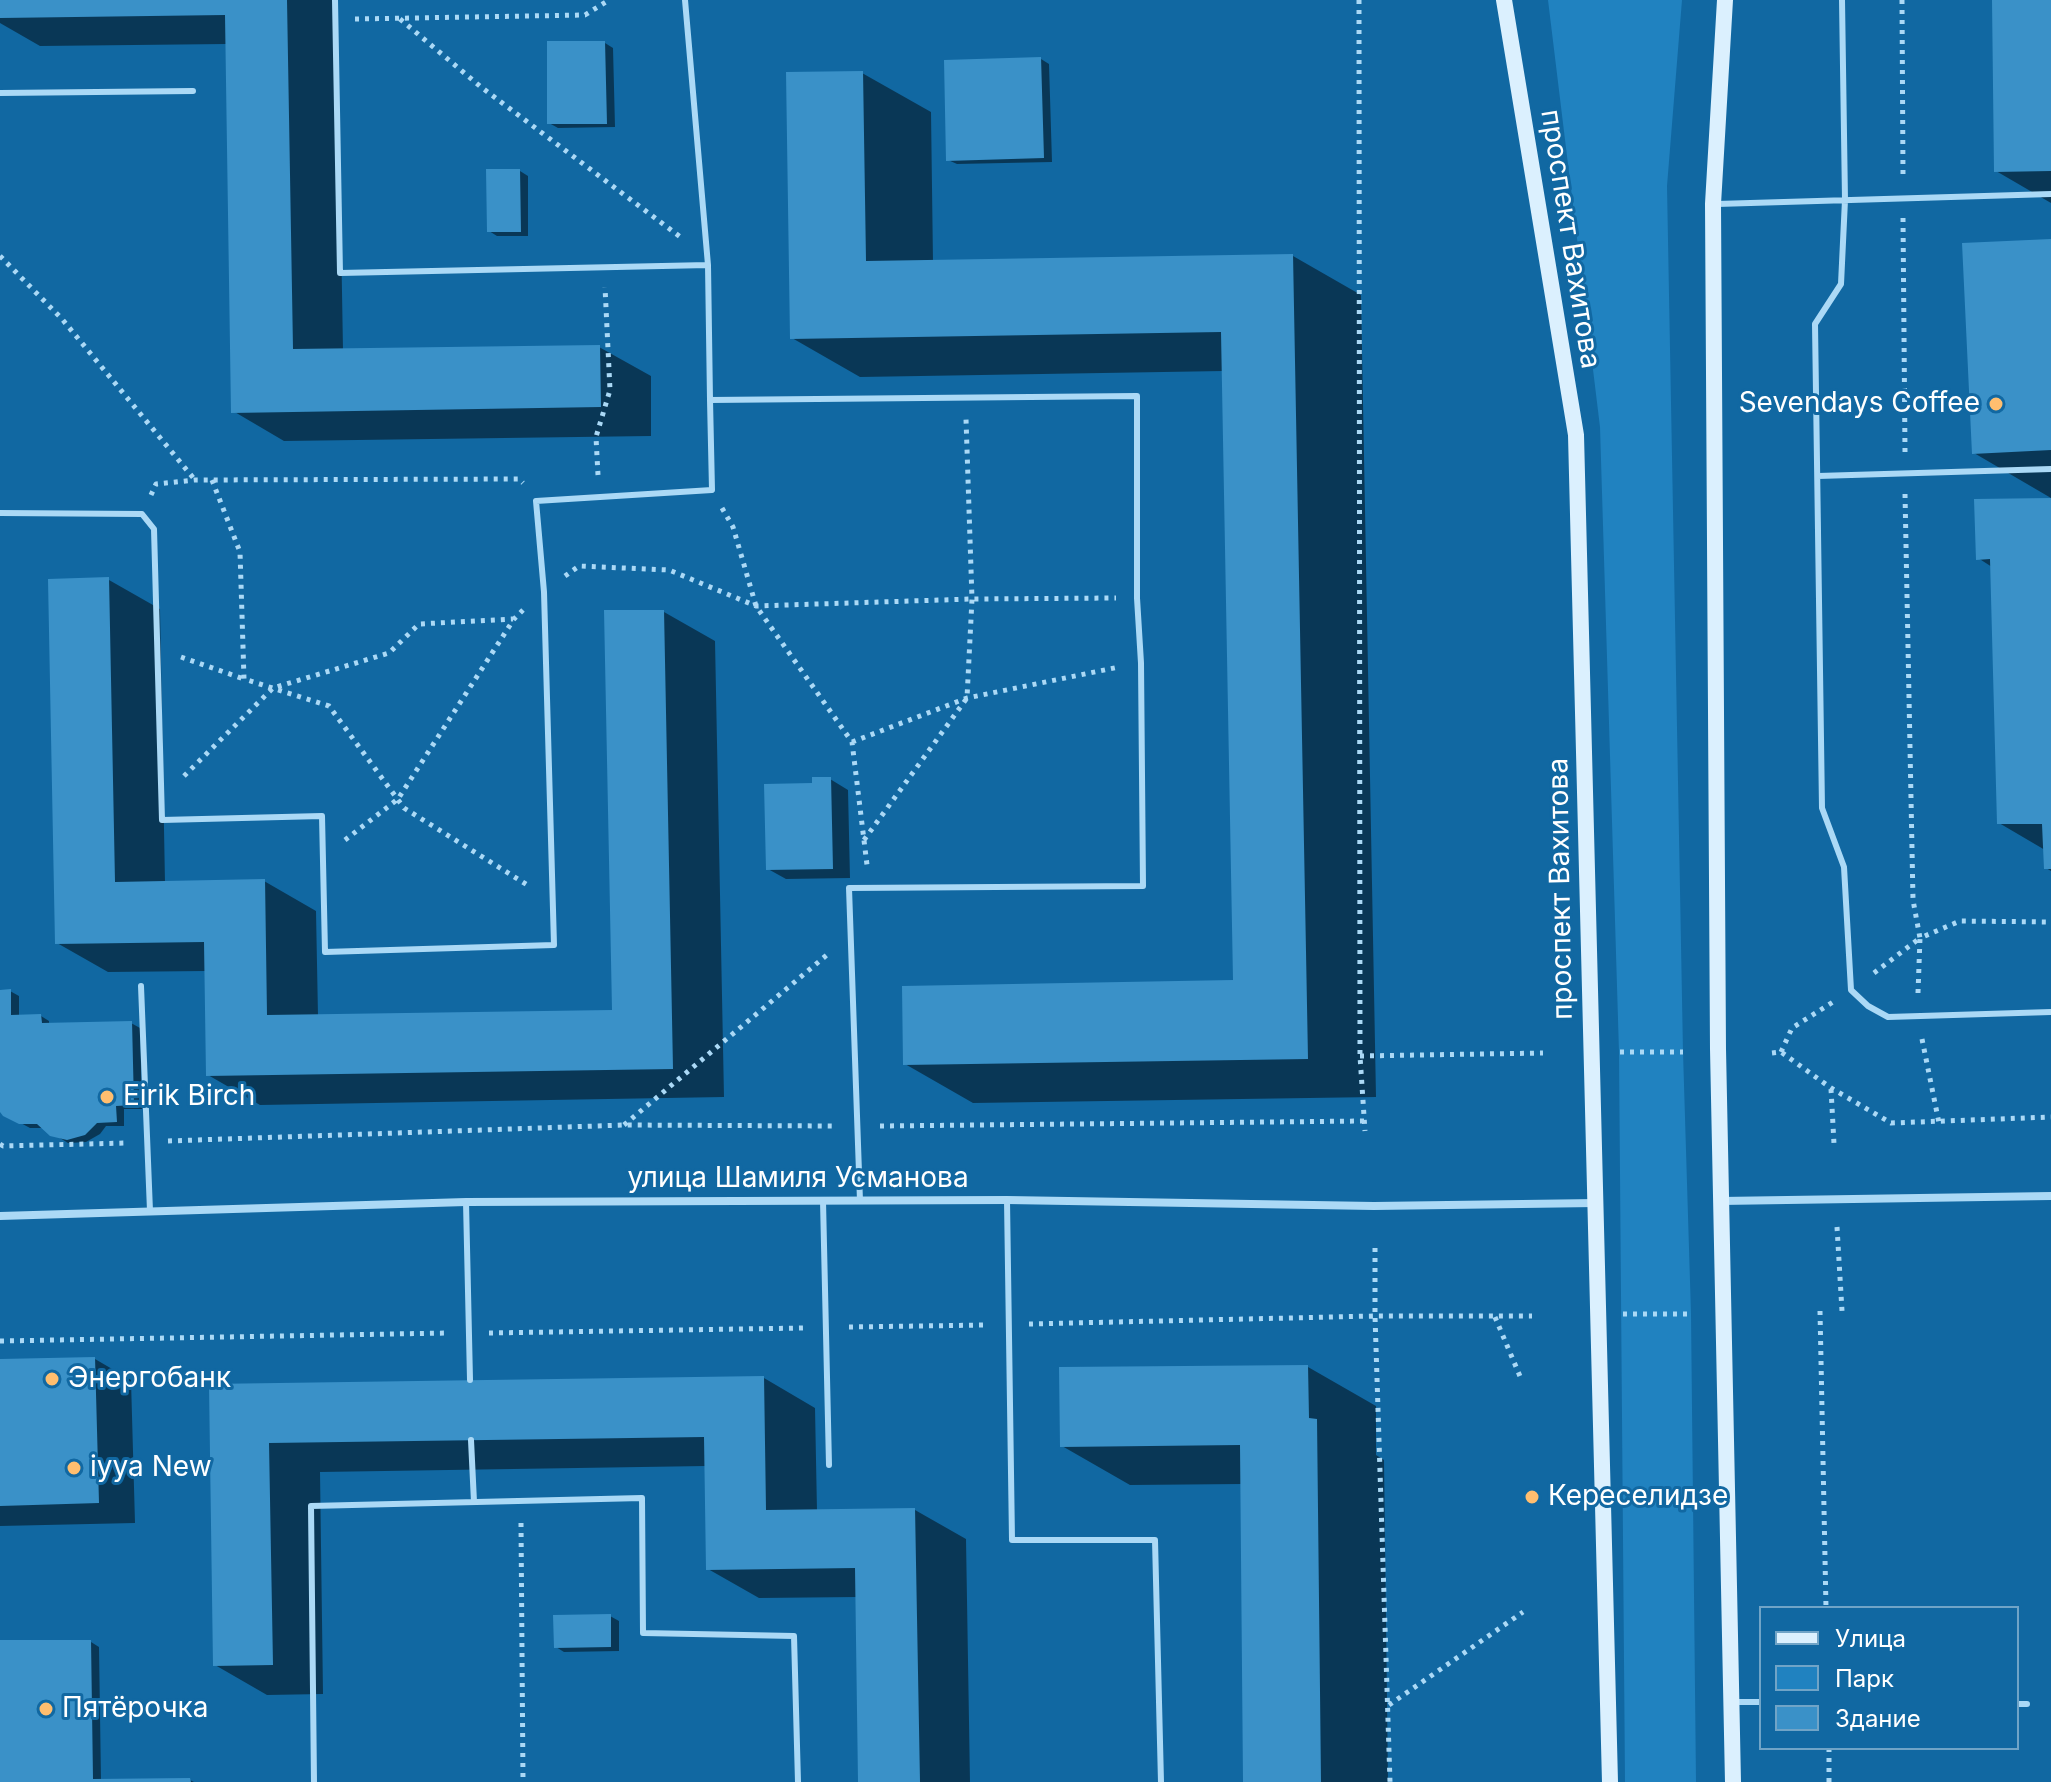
<!DOCTYPE html>
<html>
<head>
<meta charset="utf-8">
<style>
  body { margin:0 }
  #map { position:relative; width:2051px; height:1782px; overflow:hidden; background:#1168a2; font-family:Inter,sans-serif }
  canvas { display:block }
  .legend { position:absolute; left:1759px; top:1606px; width:260px; height:144px; box-sizing:border-box; background:#1168a2; border:2px solid #70a4c7; margin:0; padding:10px 14px; list-style:none; font-size:24px; color:#fff }
  .legend li { display:flex; align-items:center; gap:16px; height:40px }
  .legend b { width:40px; border:2px solid #70a4c7 }
</style>
</head>
<body>
<div id="map">
<canvas width="2051" height="1782"></canvas>
<ul class="legend">
<li><b style="height:10px;background:#dbf0fe"></b>Улица</li>
<li><b style="height:22px;background:#2082c0"></b>Парк</li>
<li><b style="height:22px;background:#3a91c8"></b>Здание</li>
</ul>
</div>
<script>
const g = document.querySelector('canvas').getContext('2d');
g.lineJoin = 'round';
function fillPath(path, color) {
  g.fillStyle = color;
  g.fill(path, 'evenodd');
}
function toPath(rows) {
  const path = new Path2D();
  for (const r of rows) {
    path.moveTo(r[0], r[1]);
    for (let i = 2; i < r.length; i += 2) path.lineTo(r[i], r[i + 1]);
  }
  return path;
}
function strokePath(path, color, width, dash) {
  g.strokeStyle = color;
  g.lineWidth = width;
  g.lineCap = dash ? 'butt' : 'round';
  g.setLineDash(dash || []);
  g.stroke(path);
}
function drawText(font, color, halo, rows, align = 'center') {
  g.font = font + ' Inter,sans-serif';
  g.lineWidth = 6;
  g.setLineDash([]);
  g.textBaseline = 'middle';
  g.strokeStyle = halo;
  g.fillStyle = color;
  for (const [text, x, y, turn = 0] of rows) {
    g.save();
    g.translate(x, y);
    g.rotate((+turn || 0) * Math.PI / 180);
    g.textAlign = isNaN(turn) ? turn : align;
    if (halo) g.strokeText(text, 0, 0);
    g.fillText(text, 0, 0);
    g.restore();
  }
}
fillPath(toPath([
  [1548,0,1682,0,1667,186,1683,1052,1691,1314,1696,1782,1625,1782,1619,1052,1600,427]
]), '#2082c0');
fillPath(toPath([
  [0,0,337,0,343,350,599,347,651,376,651,436,284,441,233,411,227,44,40,46,0,23],
  [1994,0,2051,0,2051,203,1996,171],
  [605,43,613,48,615,127,558,128,549,123],
  [1041,59,1049,64,1052,162,957,164,948,160],
  [862,73,931,112,933,262,1293,256,1361,295,1376,1097,973,1103,905,1064,1235,982,1224,371,860,377,792,338],
  [520,171,528,176,528,236,497,236,489,231],
  [2051,241,2051,498,1974,453],
  [2051,500,2051,871,2046,868,2045,850,1999,823,1992,567,1978,558],
  [109,580,160,609,165,883,264,881,316,911,318,1016,614,1012,664,612,715,641,724,1097,260,1105,208,1075,206,971,108,972,57,943],
  [830,779,848,790,850,878,786,879,768,869,814,785],
  [10,991,19,996,19,1017,41,1016,49,1021,49,1024,131,1023,140,1028,142,1109,124,1109,124,1126,106,1126,100,1134,86,1142,68,1143,44,1128,30,1128,4,1114,0,1107,0,992],
  [95,1359,131,1380,135,1523,0,1526,0,1361],
  [1308,1367,1376,1406,1376,1455,1384,1460,1388,1782,1245,1782,1242,1484,1130,1485,1062,1446],
  [764,1378,815,1408,817,1511,915,1510,966,1539,970,1782,861,1782,858,1597,759,1598,708,1569,706,1466,320,1472,323,1694,267,1695,215,1665,211,1386],
  [610,1616,619,1621,619,1651,564,1652,556,1647],
  [0,1642,91,1642,99,1647,101,1781,190,1780,194,1782,0,1782]
]), '#0007');
fillPath(toPath([
  [0,0,287,0,293,349,600,345,601,407,231,413,225,15,0,18],
  [1992,0,2051,0,2051,171,1994,172],
  [547,41,605,41,607,124,547,124],
  [1041,57,1044,158,946,161,944,60],
  [863,71,866,261,1293,254,1308,1059,903,1065,902,986,1233,980,1221,332,790,339,786,72],
  [486,169,520,169,521,232,487,232],
  [2051,239,2051,450,1972,454,1962,243],
  [2051,498,2051,869,2044,869,2042,824,1997,824,1990,559,1976,560,1974,499],
  [109,577,115,882,265,879,267,1015,612,1010,604,610,664,610,673,1069,206,1076,204,942,55,944,48,579],
  [812,777,831,777,833,869,766,870,764,784,812,783],
  [11,989,11,1015,41,1014,42,1023,132,1021,134,1105,116,1106,117,1122,97,1123,85,1135,67,1140,50,1136,37,1124,19,1124,3,1116,0,1112,0,990],
  [95,1357,99,1503,0,1506,0,1359],
  [1308,1365,1309,1418,1317,1419,1321,1782,1243,1782,1240,1445,1060,1447,1059,1367],
  [764,1376,766,1510,915,1508,920,1782,858,1782,855,1568,706,1570,704,1437,269,1443,273,1665,213,1666,209,1384],
  [611,1614,611,1647,554,1648,553,1615],
  [0,1640,91,1640,93,1779,190,1778,191,1782,0,1782]
]), '#3a91c8');
strokePath(toPath([
  [1359,0,1360,1056,1365,1131],
  [1902,0,1903,176],
  [355,19,585,15,609,0],
  [400,19,481,87,683,239],
  [1903,218,1905,452],
  [0,256,62,319,195,480],
  [598,475,596,437,610,390,605,287],
  [212,480,240,552,244,679,329,706,404,808,529,886],
  [1905,494,1913,900,1920,938,1960,921,2051,922],
  [151,495,156,484,195,480,519,479,523,483],
  [722,508,733,527,756,606,852,742,867,865],
  [565,576,579,566,669,570,756,606,972,599,1116,598],
  [181,657,244,679],
  [852,742,967,698,1119,667],
  [184,776,273,688,389,653,419,624,513,619],
  [345,840,398,799,514,619,523,610],
  [864,840,967,698,972,599,966,419],
  [1874,973,1920,938],
  [1918,993,1920,938],
  [1922,1039,1939,1123],
  [1620,1052,1683,1052],
  [1781,1052,1792,1028,1833,1002],
  [1772,1053,1781,1052,1831,1088,1891,1123,2051,1117],
  [1360,1056,1543,1053],
  [1831,1089,1834,1144],
  [624,1125,828,954],
  [880,1126,1365,1121],
  [168,1141,624,1125,834,1126],
  [0,1144,3,1146,126,1143],
  [1837,1227,1842,1311],
  [1375,1248,1375,1316,1390,1782],
  [1820,1311,1826,1608],
  [1623,1314,1691,1314],
  [1495,1317,1522,1381],
  [1029,1324,1375,1316,1532,1316],
  [849,1327,987,1325],
  [489,1333,803,1328],
  [0,1341,447,1333],
  [521,1523,523,1782],
  [1389,1705,1523,1612],
  [1829,1748,1829,1782]
]), '#abd9f6', 5, [4, 6]);
strokePath(toPath([
  [335,0,340,273,708,265],
  [685,0,708,265,710,400,1137,396,1137,598,1141,663,1143,886,849,888,860,1201],
  [1842,0,1845,200,1841,284,1815,324,1822,808,1844,867,1851,990,1868,1006,1888,1017,2051,1012],
  [0,93,193,91],
  [1717,204,2051,194],
  [1818,476,2051,469],
  [0,513,142,514,154,529,162,820,322,816,325,952,554,945,544,592,536,501,712,490,710,400],
  [141,986,150,1211],
  [1007,1200,1012,1540,1155,1540,1161,1782],
  [823,1201,829,1465],
  [466,1202,470,1380],
  [471,1440,474,1502],
  [1735,1702,1761,1702],
  [2017,1704,2027,1704],
  [314,1782,311,1506,642,1498,643,1633,794,1636,798,1782]
]), '#abd9f6', 6);
strokePath(toPath([
  [1721,1201,2051,1196],
  [0,1216,466,1202,1007,1200,1374,1206,1596,1203]
]), '#abd9f6', 8);
strokePath(toPath([
  [1504,0,1576,435,1610,1782],
  [1725,0,1713,204,1718,1049,1733,1782]
]), '#dbf0fe', 16);
for (const [x, y, r, color] of [
  [1996,404,8,"#ffbe6f"],
  [107,1097,8,"#ffbe6f"],
  [52,1379,8,"#ffbe6f"],
  [74,1468,8,"#ffbe6f"],
  [1532,1497,8,"#ffbe6f"],
  [46,1709,8,"#ffbe6f"]
]) {
  const dot = new Path2D();
  dot.arc(x, y, r, 0, 2 * Math.PI);
  g.fillStyle = color;
  g.fill(dot);
  strokePath(dot, '#1168a2', 3);
}
drawText('28px', '#fff', '#1168a2', [
  ["проспект Вахитова",1570,239,81],
  ["проспект Вахитова",1561,889,-91],
  ["улица Шамиля Усманова",798,1179]
]);
drawText('28px', '#fff', '#1168a2', [
  ["Sevendays Coffee",1980,404,"right"],
  ["Eirik Birch",123,1097],
  ["Энергобанк",68,1379],
  ["iyya New",90,1468],
  ["Кереселидзе",1548,1497],
  ["Пятёрочка",62,1709]
], 'left');
</script>
</body>
</html>
